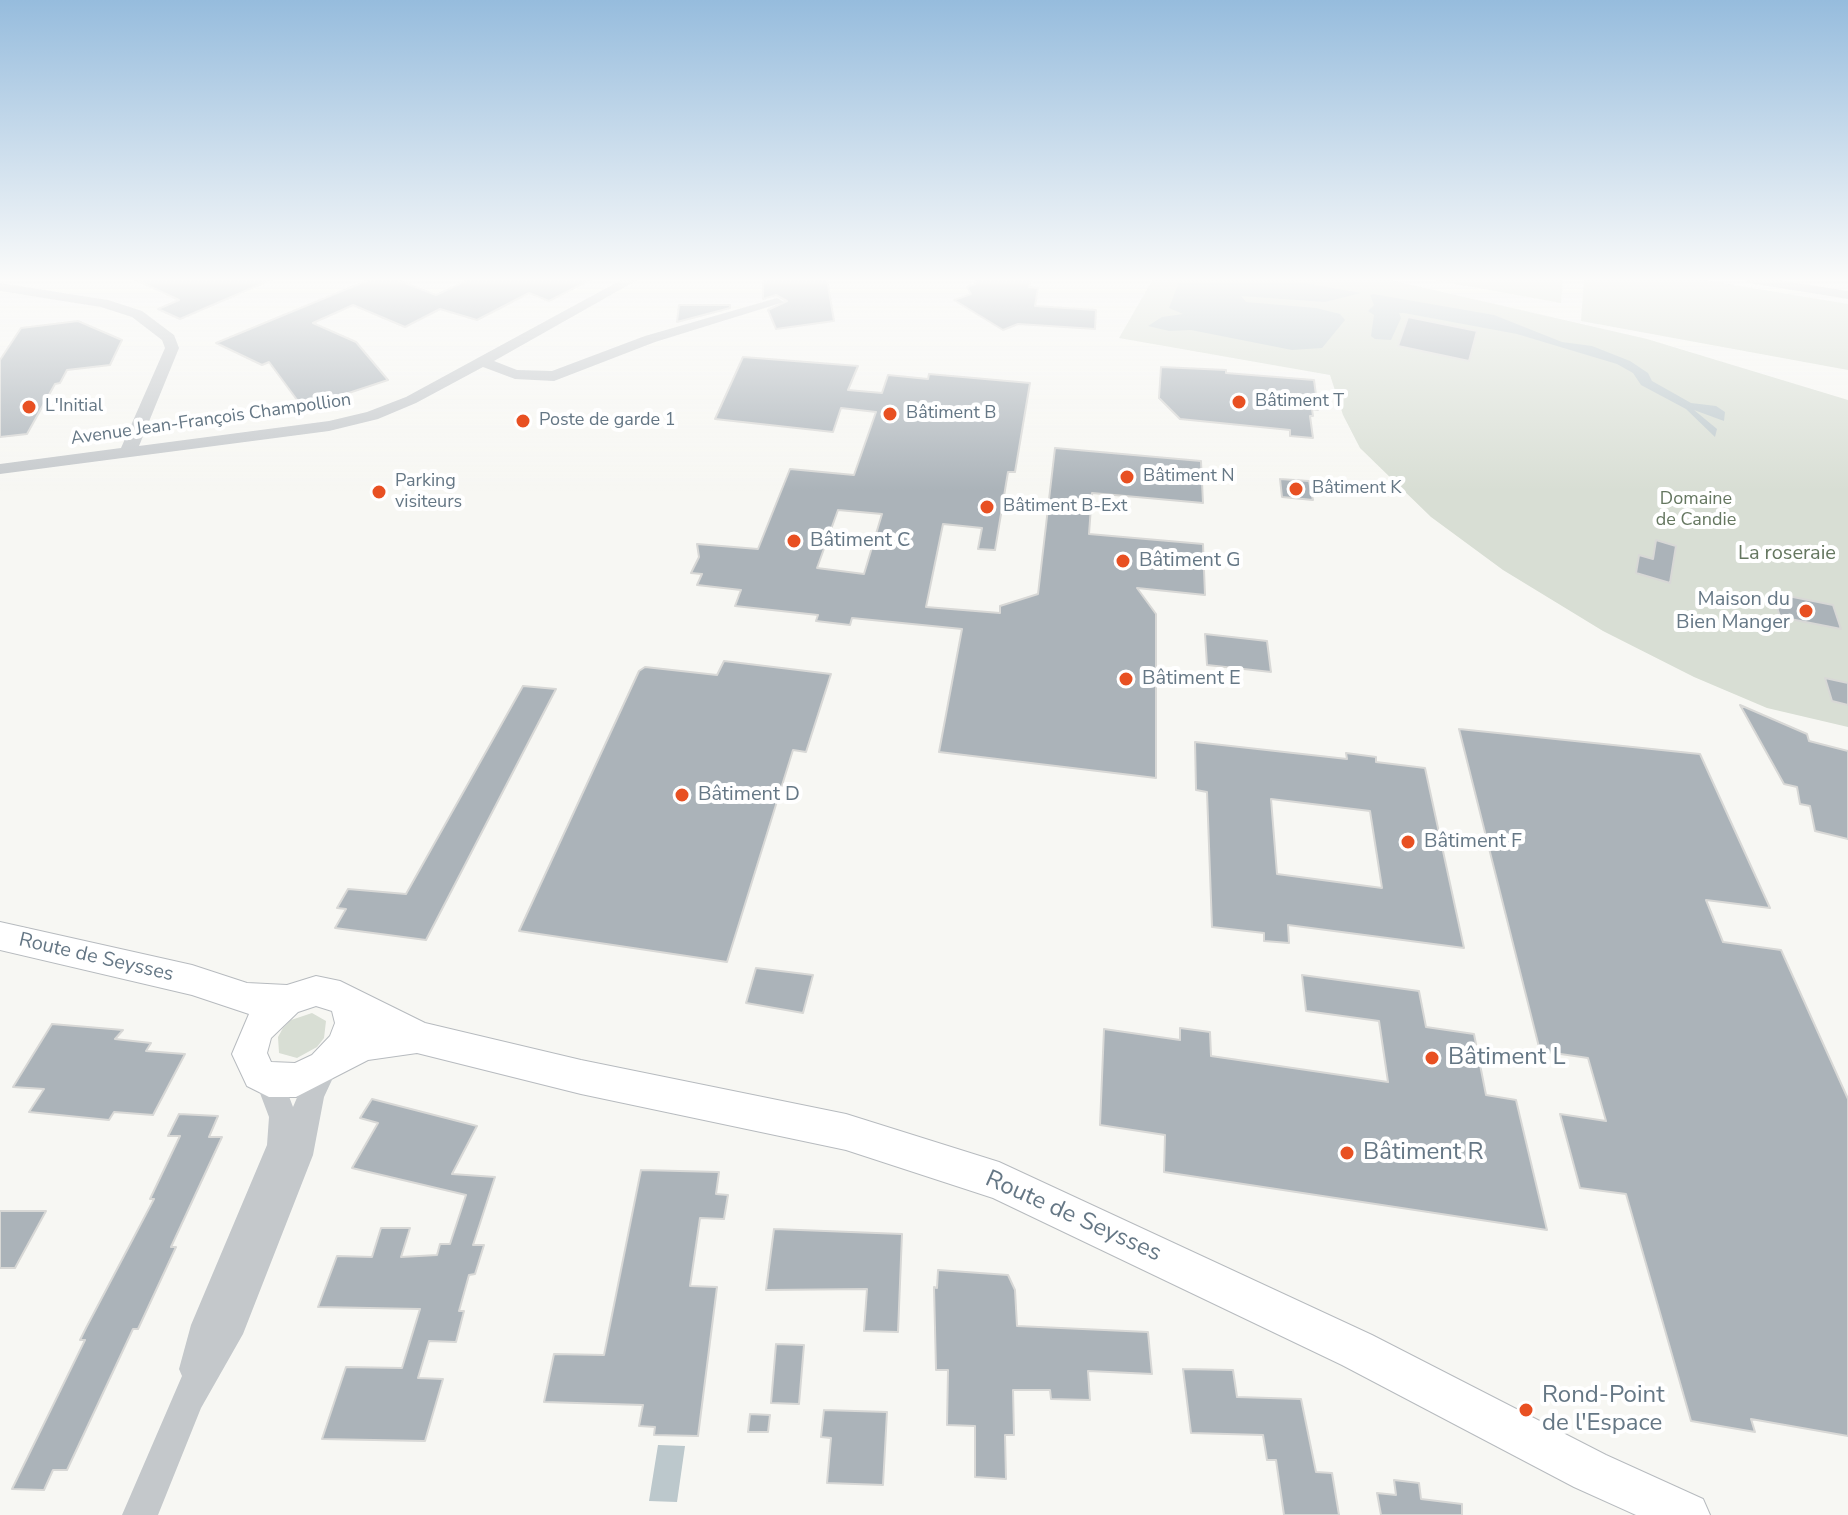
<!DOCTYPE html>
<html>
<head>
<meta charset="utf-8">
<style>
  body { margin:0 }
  canvas { display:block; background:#f7f7f3 }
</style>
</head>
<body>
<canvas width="1848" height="1515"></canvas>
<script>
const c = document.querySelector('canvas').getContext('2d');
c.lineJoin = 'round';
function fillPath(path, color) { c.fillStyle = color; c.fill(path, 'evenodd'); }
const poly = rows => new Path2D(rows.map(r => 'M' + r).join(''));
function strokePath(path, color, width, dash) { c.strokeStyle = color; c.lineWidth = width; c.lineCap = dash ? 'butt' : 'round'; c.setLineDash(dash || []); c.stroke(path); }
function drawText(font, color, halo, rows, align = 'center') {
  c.font = font + ' "Nunito Sans",sans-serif'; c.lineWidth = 8; c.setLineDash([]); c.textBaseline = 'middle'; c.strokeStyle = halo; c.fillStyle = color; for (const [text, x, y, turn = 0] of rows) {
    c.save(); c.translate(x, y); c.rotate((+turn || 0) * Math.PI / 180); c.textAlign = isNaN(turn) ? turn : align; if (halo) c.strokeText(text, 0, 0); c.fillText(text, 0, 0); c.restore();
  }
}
fillPath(poly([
  [1153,279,1386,279,1647,339,1848,400,1848,727,1767,708,1694,677,1603,631,1503,570,1431,517,1360,448,1343,415,1330,375,1119,338],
  [1434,279,1563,279,1561,303,1434,280],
  [1584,279,1698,279,1848,304,1848,370,1581,321],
  [312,1013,326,1021,324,1038,317,1047,297,1058,279,1053,278,1037,283,1028,291,1020]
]), '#d8ded4');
fillPath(poly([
  [1180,279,1202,279,1216,284,1222,279,1281,279,1361,293,1325,302,1241,296,1246,302,1316,308,1340,314,1345,320,1322,348,1292,350,1191,330,1169,331,1148,326,1162,317,1183,314,1169,308],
  [1373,294,1494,315,1562,342,1592,346,1630,361,1648,373,1652,381,1691,403,1716,406,1725,412,1724,421,1694,410,1717,429,1715,437,1686,409,1641,385,1633,373,1617,364,1517,334,1404,313,1399,313,1401,318,1391,340,1375,339,1371,336,1374,315,1368,311,1374,305,1370,295],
  [658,1445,685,1446,677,1502,649,1501]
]), '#bcc8cc');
const building = poly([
  [134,279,273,279,180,319,158,309,179,300,134,279],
  [371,279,395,279,436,295,470,279,592,279,549,301,529,293,477,320,440,309,405,327,353,305,313,323,356,342,388,380,303,408,269,362,262,365,216,343,371,279],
  [763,279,827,279,834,321,776,329,768,310,787,301,776,295,763,299,763,279],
  [976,279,1031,279,1029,287,1038,288,1035,306,1096,310,1095,329,1018,324,1003,330,954,300,971,294,967,287,975,284,976,279],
  [679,305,730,305,730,308,677,322,679,305],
  [1408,317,1477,331,1469,361,1398,346,1408,317],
  [78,321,122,340,110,365,67,370,60,383,55,384,27,434,0,437,0,360,21,328,78,321],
  [743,357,858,366,848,390,882,393,888,375,928,379,929,374,1030,383,1015,472,1008,472,995,550,978,549,982,528,943,524,926,607,1000,613,1000,606,1038,594,1055,448,1201,461,1203,503,1092,493,1089,534,1203,544,1205,595,1137,588,1156,614,1156,778,939,752,962,629,852,618,850,625,816,621,818,615,735,606,741,590,697,585,702,574,691,573,699,557,697,544,758,549,790,469,854,475,876,412,841,408,833,432,715,419,743,357],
  [838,510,882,514,864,574,817,568,838,510],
  [1161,367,1226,370,1226,373,1314,380,1318,410,1312,409,1313,416,1310,416,1313,438,1290,436,1290,430,1180,419,1159,398,1161,367],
  [1280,479,1309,481,1313,500,1282,497,1280,479],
  [1656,540,1676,546,1670,583,1636,573,1639,555,1653,559,1656,540],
  [1773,593,1833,605,1841,629,1780,617,1773,593],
  [1205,634,1267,641,1271,672,1207,665,1205,634],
  [724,661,831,674,806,752,793,750,727,962,519,931,639,671,645,667,717,675,724,661],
  [1825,678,1848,683,1848,705,1832,701,1825,678],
  [523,686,556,689,426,940,335,928,346,909,337,908,348,889,406,894,523,686],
  [1740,705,1807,734,1809,741,1848,751,1848,839,1815,831,1810,806,1800,804,1797,787,1784,784,1740,705],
  [1459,729,1700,754,1770,908,1706,900,1723,942,1781,950,1848,1099,1848,1436,1751,1419,1755,1432,1691,1421,1626,1194,1580,1188,1560,1114,1606,1121,1588,1058,1540,1051,1459,729],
  [1195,742,1347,759,1346,753,1376,757,1376,762,1425,768,1464,948,1288,925,1289,943,1264,941,1264,933,1212,927,1207,792,1196,790,1195,742],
  [1271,799,1370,811,1382,888,1277,874,1271,799],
  [756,968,813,975,803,1013,746,1003,756,968],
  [1302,975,1419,991,1426,1027,1474,1034,1486,1095,1516,1100,1547,1230,1164,1172,1165,1135,1100,1125,1104,1029,1180,1040,1180,1028,1210,1032,1211,1056,1388,1082,1379,1021,1306,1011,1302,975],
  [52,1024,123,1030,115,1039,151,1043,146,1051,185,1054,153,1115,114,1112,109,1120,29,1112,44,1089,13,1087,52,1024],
  [372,1099,477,1126,452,1174,495,1177,473,1245,484,1245,475,1274,469,1275,459,1311,464,1311,456,1342,429,1341,418,1378,443,1379,425,1441,322,1439,346,1367,402,1368,420,1309,318,1307,337,1256,372,1257,381,1228,410,1228,401,1257,437,1255,440,1244,450,1244,466,1195,352,1168,378,1123,360,1118,372,1099],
  [179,1114,218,1116,209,1137,222,1137,171,1247,176,1247,138,1329,133,1329,67,1470,53,1470,44,1490,12,1489,85,1340,80,1340,86,1328,154,1199,150,1199,180,1136,168,1136,179,1114],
  [641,1170,719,1172,716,1194,728,1195,724,1219,700,1218,690,1286,717,1287,698,1436,654,1435,655,1427,639,1426,643,1405,544,1402,554,1354,604,1355,641,1170],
  [0,1211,46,1211,15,1268,0,1268,0,1211],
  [774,1229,902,1234,898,1332,864,1331,867,1289,766,1290,774,1229],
  [938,1270,1008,1275,1015,1290,1017,1326,1148,1332,1152,1374,1088,1371,1090,1400,1051,1399,1050,1390,1013,1390,1014,1435,1005,1435,1006,1479,975,1477,975,1426,947,1425,948,1370,936,1370,934,1287,937,1288,938,1270],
  [776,1344,804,1345,799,1404,771,1403,776,1344],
  [1183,1369,1233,1370,1237,1397,1301,1399,1316,1472,1332,1473,1339,1515,1284,1515,1276,1460,1267,1460,1263,1435,1191,1433,1183,1369],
  [824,1410,887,1412,883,1485,827,1483,831,1438,821,1437,824,1410],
  [750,1414,770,1415,768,1432,748,1432,750,1414],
  [1394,1480,1419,1483,1421,1499,1462,1504,1462,1515,1381,1515,1377,1493,1396,1495,1394,1480]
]);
fillPath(building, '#abb3b9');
strokePath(building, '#d8d8d6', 2);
const major = poly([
  [0,922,192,965,247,983,287,985,316,976,340,981,425,1023,581,1060,846,1114,999,1162,1372,1335,1606,1455,1703,1499,1710,1515,1636,1515,1574,1487,1342,1365,993,1198,846,1150,581,1094,417,1053,368,1060,296,1097,269,1097,247,1086,232,1054,249,1014,192,995,0,950,0,922],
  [316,1006,332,1011,335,1023,330,1036,312,1055,295,1063,271,1062,267,1053,271,1038,298,1012,316,1006]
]);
strokePath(major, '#b7bbbf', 2);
fillPath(poly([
  [623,279,639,279,494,361,517,370,552,371,645,336,777,298,784,302,655,342,554,381,515,379,483,367,416,403,378,419,329,431,0,474,0,464,121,448,165,348,162,340,132,317,101,307,0,291,0,283,108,300,142,311,174,335,179,348,139,446,329,421,367,412,406,397,623,279],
  [1743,279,1772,279,1848,291,1848,299,1749,283,1743,279],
  [324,1054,334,1058,338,1067,324,1097,313,1155,243,1334,201,1408,158,1515,122,1515,182,1376,179,1369,191,1325,267,1145,269,1117,255,1080,259,1070,269,1066,279,1070,293,1107,314,1058,324,1054]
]), '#c4c8cb');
fillPath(major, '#fff');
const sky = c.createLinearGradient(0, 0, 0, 491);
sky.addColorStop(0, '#96bcdd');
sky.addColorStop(0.57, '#fbfbfa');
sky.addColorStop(1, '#fbfbfa00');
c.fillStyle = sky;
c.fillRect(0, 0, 1848, 491);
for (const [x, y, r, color] of [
  [1239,402,8,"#e85022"],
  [29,407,8,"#e85022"],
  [890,414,8,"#e85022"],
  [523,421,8,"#e85022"],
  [1127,477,8,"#e85022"],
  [1296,489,8,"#e85022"],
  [379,492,8,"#e85022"],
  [987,507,8,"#e85022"],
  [794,541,8,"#e85022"],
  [1123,561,8,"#e85022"],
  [1806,611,8,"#e85022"],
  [1126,679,8,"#e85022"],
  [682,795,8,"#e85022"],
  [1408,842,8,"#e85022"],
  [1432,1058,8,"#e85022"],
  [1347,1153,8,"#e85022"],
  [1526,1410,8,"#e85022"]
]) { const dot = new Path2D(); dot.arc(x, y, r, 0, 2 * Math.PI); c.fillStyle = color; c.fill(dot); strokePath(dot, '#fff', 3); }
drawText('18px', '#657785', '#fff', [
  ["Bâtiment T",1255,402],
  ["L'Initial",45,407],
  ["Bâtiment B",906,414],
  ["Poste de garde 1",539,421],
  ["Bâtiment N",1143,477],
  ["Parking",395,482],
  ["visiteurs",395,503],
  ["Bâtiment K",1312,489],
  ["Bâtiment B-Ext",1003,507]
], 'left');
drawText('18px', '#657785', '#fff', [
  ["Avenue Jean-François Champollion",211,420,-8]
]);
drawText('18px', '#657760', '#fff', [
  ["Domaine",1696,500],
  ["de Candie",1696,521]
]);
drawText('20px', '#657785', '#fff', [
  ["Bâtiment C",810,541],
  ["Bâtiment G",1139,561],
  ["Maison du",1790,600,"right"],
  ["Bien Manger",1790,623,"right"],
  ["Bâtiment E",1142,679],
  ["Bâtiment D",698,795],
  ["Bâtiment F",1424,842]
], 'left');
drawText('20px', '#657760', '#fff', [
  ["La roseraie",1787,554]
]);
drawText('20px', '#657785', '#fff', [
  ["Route de Seysses",96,958,13]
]);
drawText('24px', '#657785', '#fff', [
  ["Bâtiment L",1448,1058],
  ["Bâtiment R",1363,1153],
  ["Rond-Point",1542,1396],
  ["de l'Espace",1542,1424]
], 'left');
drawText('24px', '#657785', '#fff', [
  ["Route de Seysses",1073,1217,24]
]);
</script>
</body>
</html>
